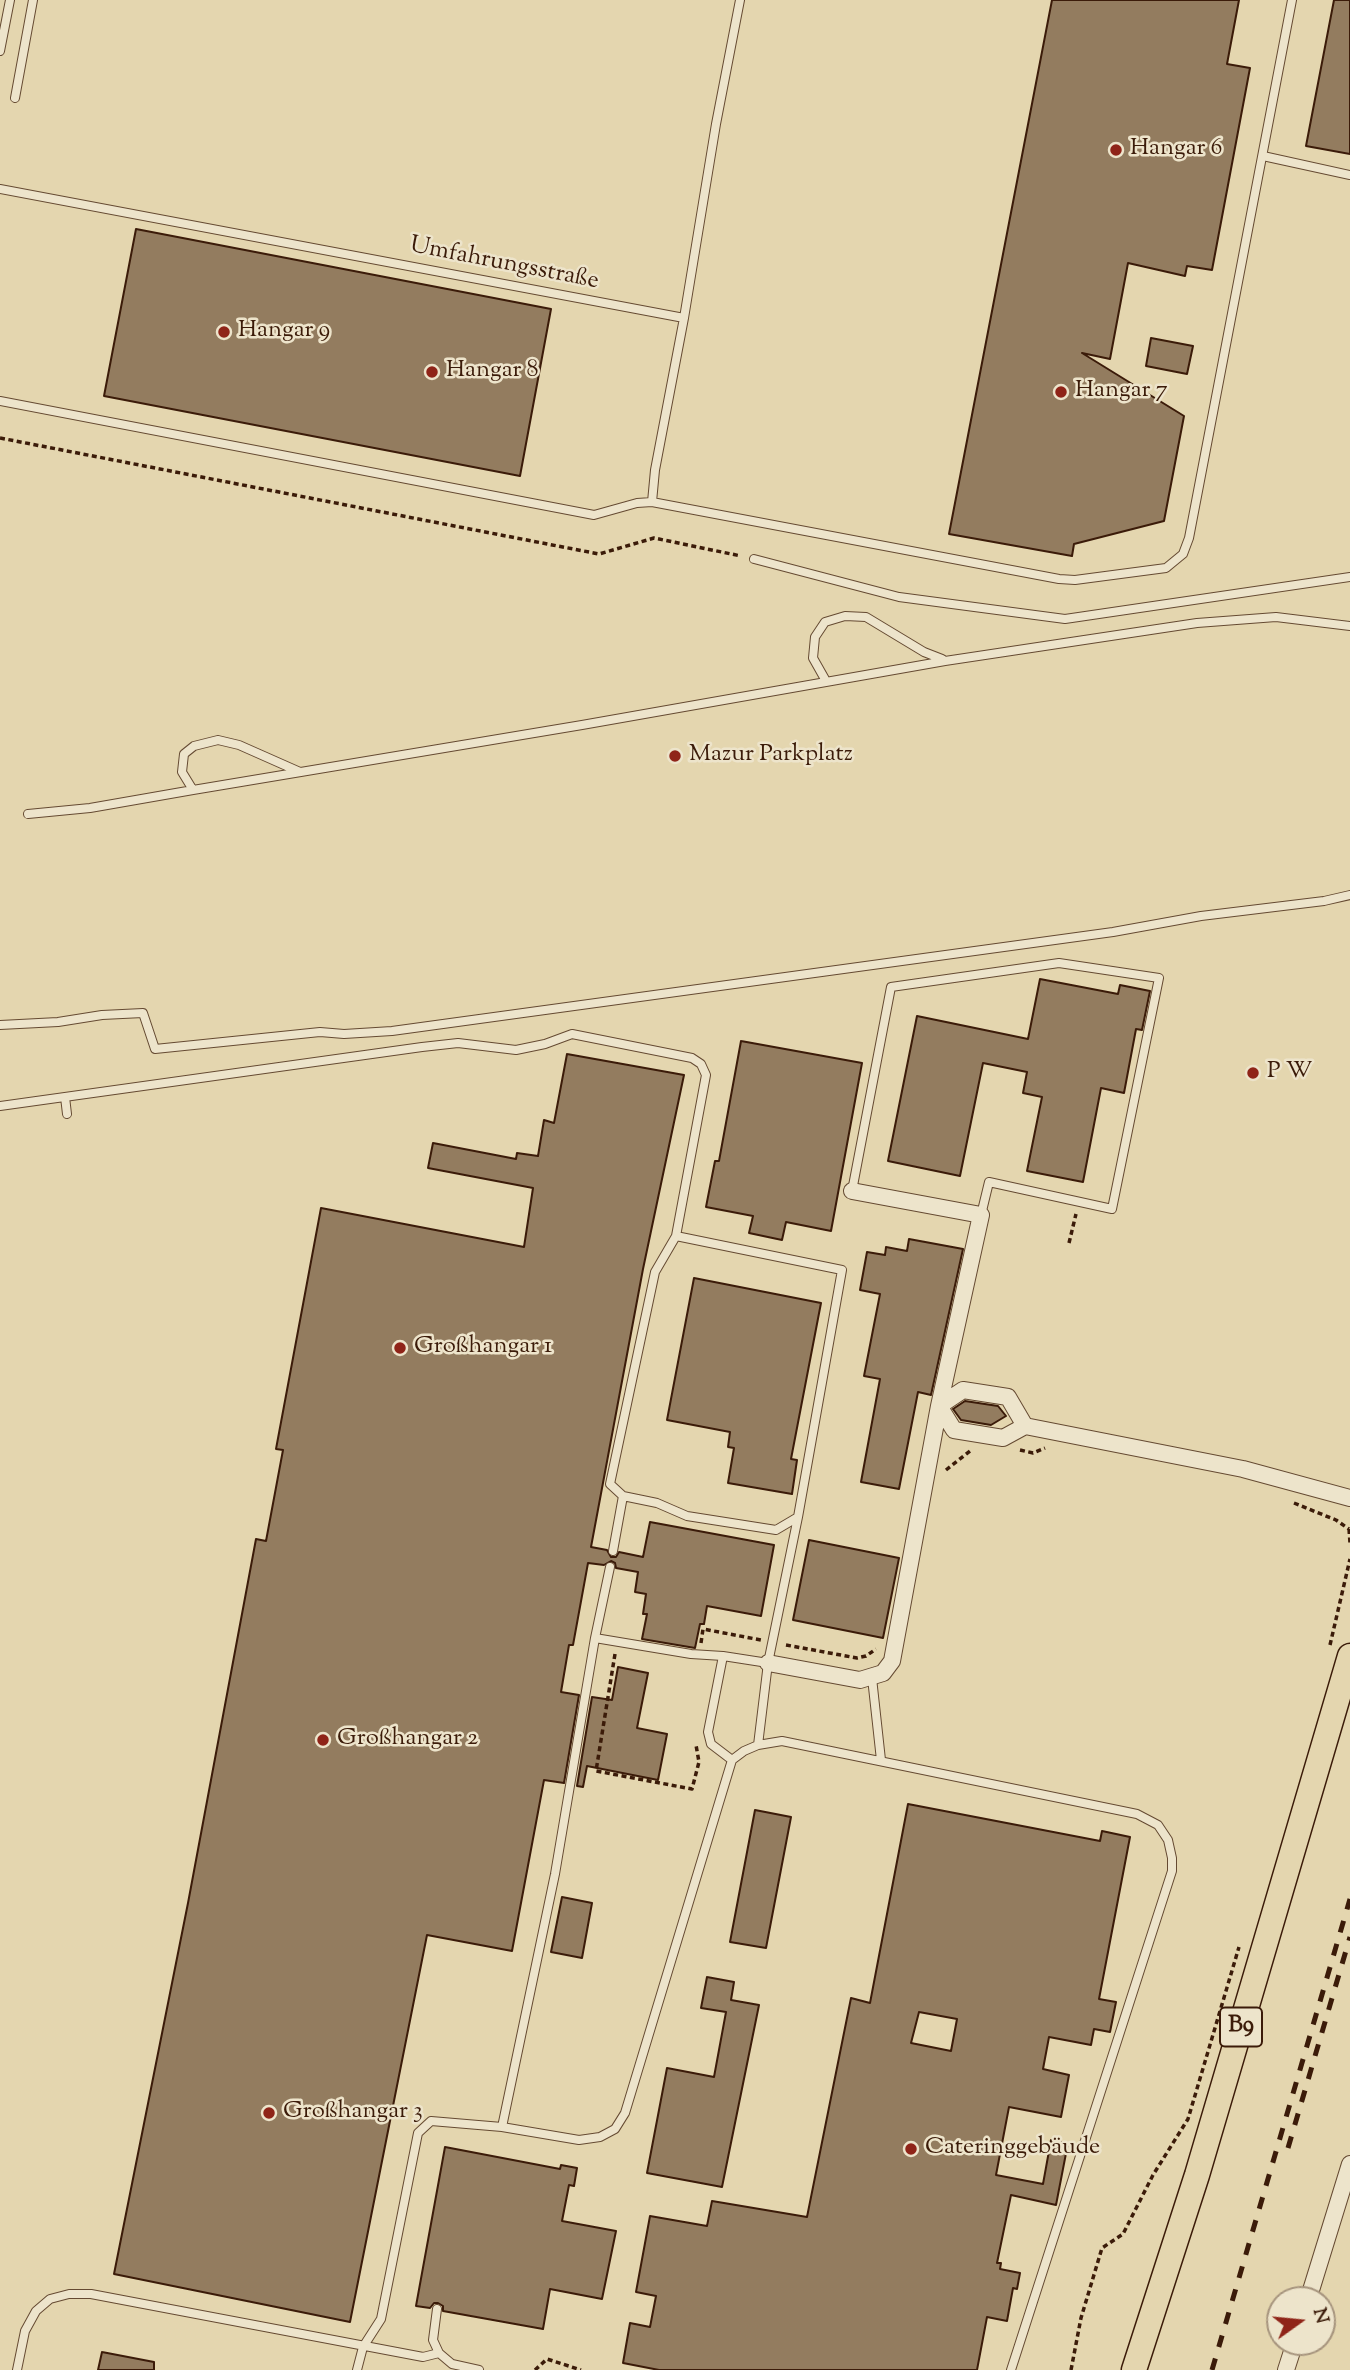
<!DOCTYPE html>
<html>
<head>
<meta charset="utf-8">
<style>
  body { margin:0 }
  #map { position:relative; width:1350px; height:2370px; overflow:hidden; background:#e4d6af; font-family:"Sorts Mill Goudy",serif }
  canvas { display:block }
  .north { position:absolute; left:1266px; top:2286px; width:70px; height:70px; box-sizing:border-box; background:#ede4cb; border:2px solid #a6947d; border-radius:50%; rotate:75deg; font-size:19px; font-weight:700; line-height:28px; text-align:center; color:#3b1b09 }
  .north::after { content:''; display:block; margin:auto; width:24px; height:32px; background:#8f2418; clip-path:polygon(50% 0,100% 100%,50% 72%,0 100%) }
</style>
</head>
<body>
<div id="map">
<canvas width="1350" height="2370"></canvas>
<div class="north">N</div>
</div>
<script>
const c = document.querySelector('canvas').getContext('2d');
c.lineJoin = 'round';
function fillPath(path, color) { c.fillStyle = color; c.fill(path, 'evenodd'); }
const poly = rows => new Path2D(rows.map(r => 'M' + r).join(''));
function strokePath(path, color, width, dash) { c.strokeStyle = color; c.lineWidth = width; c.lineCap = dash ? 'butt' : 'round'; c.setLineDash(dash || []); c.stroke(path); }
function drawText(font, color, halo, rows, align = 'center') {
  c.font = font + ' "Sorts Mill Goudy",serif'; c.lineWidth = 5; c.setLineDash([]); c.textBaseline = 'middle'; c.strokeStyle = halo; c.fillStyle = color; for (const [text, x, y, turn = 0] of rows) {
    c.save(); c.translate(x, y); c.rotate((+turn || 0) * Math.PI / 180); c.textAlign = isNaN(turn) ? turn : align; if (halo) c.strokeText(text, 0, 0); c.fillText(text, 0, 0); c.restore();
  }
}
const building = poly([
  [1052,0,1239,0,1227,64,1250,68,1212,270,1187,266,1185,276,1128,263,1110,359,1082,353,1184,416,1164,521,1074,544,1072,556,949,534,1052,0],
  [1334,0,1350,0,1350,154,1306,146,1334,0],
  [136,229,551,309,520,476,104,396,136,229],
  [1151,338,1193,346,1187,374,1146,366,1151,338],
  [1040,979,1118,994,1120,985,1150,991,1142,1030,1136,1029,1124,1093,1101,1088,1083,1182,1027,1171,1042,1097,1023,1093,1027,1072,983,1063,960,1176,888,1161,917,1016,1028,1039,1040,979],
  [741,1041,862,1063,831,1231,786,1222,782,1240,749,1233,753,1216,706,1207,715,1161,719,1161,741,1041],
  [567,1054,684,1075,643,1269,591,1547,607,1550,611,1557,616,1557,619,1552,643,1557,650,1522,774,1545,761,1616,707,1606,704,1624,700,1624,695,1648,642,1639,647,1614,643,1614,646,1594,635,1592,638,1572,616,1568,615,1563,611,1561,604,1565,588,1563,573,1645,569,1645,561,1692,579,1695,564,1783,544,1780,512,1951,427,1935,350,2322,114,2274,188,1903,256,1539,266,1541,283,1450,276,1449,321,1208,524,1247,533,1188,428,1168,433,1143,516,1159,517,1153,538,1156,544,1120,554,1123,567,1054],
  [909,1239,963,1249,931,1395,918,1392,899,1489,861,1482,880,1379,864,1376,880,1294,860,1290,867,1252,885,1255,886,1247,907,1251,909,1239],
  [694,1278,821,1303,791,1459,797,1460,792,1494,728,1483,734,1448,728,1447,730,1432,667,1420,694,1278],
  [965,1401,998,1406,1006,1416,991,1425,961,1420,953,1409,965,1401],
  [809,1540,899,1558,883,1638,793,1620,809,1540],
  [618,1667,648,1673,637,1728,667,1734,658,1780,587,1766,583,1787,577,1786,592,1697,612,1700,618,1667],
  [908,1804,1100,1841,1102,1831,1130,1837,1099,1999,1116,2002,1110,2032,1094,2029,1091,2045,1049,2037,1043,2069,1069,2075,1061,2117,1009,2107,996,2175,1043,2184,1051,2140,1068,2143,1056,2205,1011,2195,997,2263,1001,2263,1000,2269,1020,2273,1017,2289,1013,2288,1007,2321,987,2317,977,2370,659,2370,623,2363,630,2323,650,2327,656,2296,636,2292,650,2216,707,2226,712,2201,807,2217,851,1998,870,2003,908,1804],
  [919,2012,957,2019,951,2051,911,2043,919,2012],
  [755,1810,791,1817,766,1948,730,1942,755,1810],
  [562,1897,592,1903,582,1958,551,1952,562,1897],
  [707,1977,734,1982,731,2000,759,2005,722,2187,647,2173,667,2068,714,2077,726,2012,701,2008,707,1977],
  [445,2147,560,2169,561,2165,577,2168,574,2186,569,2185,562,2221,616,2231,602,2299,550,2289,543,2329,443,2311,443,2306,438,2303,434,2303,430,2308,416,2306,445,2147],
  [102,2352,154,2362,154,2370,98,2370,102,2352]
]);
fillPath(building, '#937c5f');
strokePath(building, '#3b1b09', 2);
const service = poly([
  [0,51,10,0],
  [15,98,33,0],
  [1263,156,1350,175],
  [0,189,684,318,716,124,740,0],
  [684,318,655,470,652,502,1059,579,1075,580,1166,568,1183,554,1189,538,1292,0],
  [0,401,594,515,637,503,652,502],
  [754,559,899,597,1065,619,1350,577],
  [826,681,813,658,815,637,825,622,845,616,866,617,924,652,942,659],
  [300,772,239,745,218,740,194,746,184,754,182,772,193,790,582,725,945,661,1197,623,1276,617,1350,626],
  [28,814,90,808,193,790],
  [0,1025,58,1022,102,1015,143,1013,155,1049,320,1032,344,1034,392,1031,1113,932,1201,916,1324,901,1350,895],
  [65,1097,67,1114],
  [0,1106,422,1047,458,1043,516,1050,545,1044,572,1034,692,1058,701,1064,706,1075,676,1236,655,1272,610,1484,623,1496],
  [852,1191,891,987,1059,963,1159,978,1112,1209,989,1182,981,1215],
  [613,1551,623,1496,657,1503,687,1516,776,1530,798,1517,842,1270,676,1236],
  [595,1638,610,1567],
  [768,1663,798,1517],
  [872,1678,881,1760],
  [732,1760,711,1744,708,1732,723,1656,768,1663,758,1745],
  [502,2127,555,1874,595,1638,691,1654,723,1656],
  [437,2309,433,2340,439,2353,452,2364,479,2370],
  [17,2370,25,2331,36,2311,50,2299,69,2294,91,2294,423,2357,439,2353],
  [357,2370,363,2347,381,2319,418,2133,431,2121,502,2127,579,2140,600,2137,615,2129,625,2113,732,1760,744,1751,758,1745,782,1741,1137,1814,1158,1825,1168,1840,1172,1858,1172,1871,1011,2370]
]);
const minor = poly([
  [1025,1426,1008,1397,963,1390,939,1406,954,1430,1003,1438,1025,1426,1243,1469,1350,1498],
  [768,1663,860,1680,883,1673,892,1661,939,1406,981,1215,852,1191],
  [1308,2300,1350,2164],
  [1286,2370,1295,2342]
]);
const primary = poly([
  [1134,2370,1197,2175,1350,1656]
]);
strokePath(service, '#654a32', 10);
strokePath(minor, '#654a32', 18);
strokePath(primary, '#3b1b09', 27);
strokePath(poly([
  [0,438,599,554,654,538,741,556],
  [1069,1243,1076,1214],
  [1020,1450,1033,1453,1045,1448],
  [946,1470,970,1451],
  [1294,1503,1336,1520,1349,1529],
  [1349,1529,1350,1543],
  [701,1643,703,1629,761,1640],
  [786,1645,857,1658,866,1656,876,1649],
  [1330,1645,1350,1559],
  [615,1654,596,1771,692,1789,699,1762,696,1745],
  [535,2370,547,2359,581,2370],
  [1071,2370,1081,2318,1102,2248,1123,2234,1153,2175,1188,2119,1239,1947]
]), '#3b1b09', 3.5, [5, 3.5]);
strokePath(service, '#ede4cb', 8);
strokePath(minor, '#ede4cb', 16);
strokePath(primary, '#e4d6af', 24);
strokePath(poly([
  [1288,2148,1350,1937],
  [1212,2370,1350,1899]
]), '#3b1b09', 5, [12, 12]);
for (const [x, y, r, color] of [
  [1116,150,7,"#8f2418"],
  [224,332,7,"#8f2418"],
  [432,372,7,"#8f2418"],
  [1061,392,7,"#8f2418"],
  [675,756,7,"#8f2418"],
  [1253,1073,7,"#8f2418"],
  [400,1348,7,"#8f2418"],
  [323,1740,7,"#8f2418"],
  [269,2113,7,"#8f2418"],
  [911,2149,7,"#8f2418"]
]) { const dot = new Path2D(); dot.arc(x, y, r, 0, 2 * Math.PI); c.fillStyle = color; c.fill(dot); strokePath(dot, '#ede4cb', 2.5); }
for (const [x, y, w] of [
  [1241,2027,42]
]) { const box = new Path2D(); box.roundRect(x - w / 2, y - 19.5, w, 39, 5); c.fillStyle = '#ede4cb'; c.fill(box); strokePath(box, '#3b1b09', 2); }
drawText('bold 23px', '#3b1b09', null, [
  ["B9",1241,2027]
]);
drawText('24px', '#3b1b09', '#ede4cb', [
  ["Hangar 6",1130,150],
  ["Hangar 9",238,332],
  ["Hangar 8",446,372],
  ["Hangar 7",1075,392],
  ["Mazur Parkplatz",689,756],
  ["P W",1267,1073],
  ["Großhangar 1",414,1348],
  ["Großhangar 2",337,1740],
  ["Großhangar 3",283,2113],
  ["Cateringgebäude",925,2149]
], 'left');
drawText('24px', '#3b1b09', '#ede4cb', [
  ["Umfahrungsstraße",504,265,11]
]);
</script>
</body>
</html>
